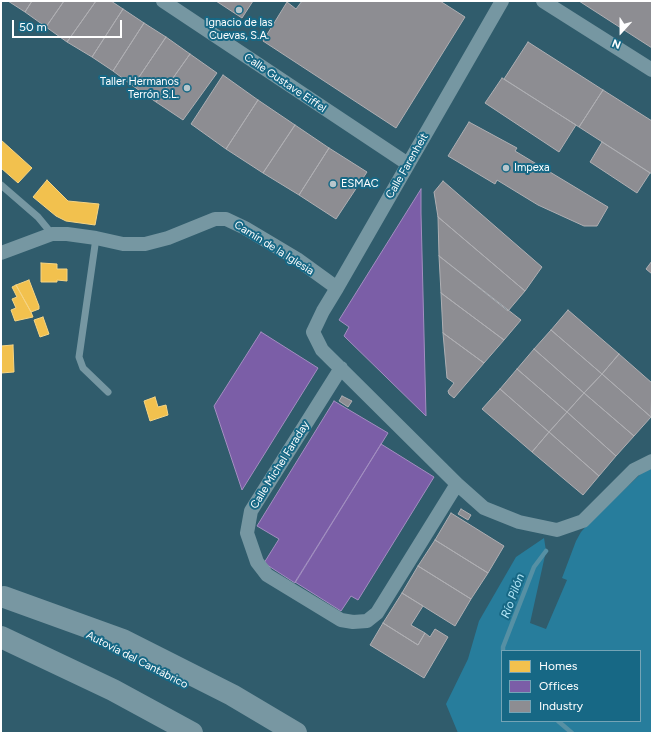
<!DOCTYPE html>
<html>
<head>
<meta charset="utf-8">
<style>
  body { margin:0 }
  #map { position:relative; width:653px; height:734px; overflow:hidden; background:#305c6c; font-family:Figtree,sans-serif }
  canvas { display:block }
  .frame { position:absolute; inset:0; border:2px solid #fff; pointer-events:none }
  .legend { position:absolute; left:501px; top:650px; width:140px; height:72px; box-sizing:border-box; background:#176885; border:1px solid #74a4b6; margin:0; padding:5px 7px; list-style:none; font-size:12px; color:#fff }
  .legend li { display:flex; align-items:center; gap:8px; height:20px }
  .legend b { width:20px; border:1px solid #74a4b6 }
  .north { position:absolute; left:601px; top:12px; width:40px; height:40px; -webkit-text-stroke:3px #176885; paint-order:stroke; rotate:201deg; font-size:11px; font-weight:700; line-height:16px; text-align:center; color:#fff }
  .north::after { content:''; display:block; margin:auto; width:14px; height:18px; background:#fff; clip-path:polygon(50% 0,100% 100%,50% 72%,0 100%) }
  .scale { position:absolute; left:12px; top:20px; width:110px; height:18px; box-sizing:border-box; border:2px solid #fff; border-top:0; padding-left:5px; font-size:12px; line-height:14px; white-space:nowrap; color:#fff; -webkit-text-stroke:3px #176885; paint-order:stroke }
</style>
</head>
<body>
<div id="map">
<canvas width="653" height="734"></canvas>
<div class="frame"></div>
<ul class="legend">
<li><b style="height:11px;background:#f2c14e"></b>Homes</li>
<li><b style="height:11px;background:#7b5ea7"></b>Offices</li>
<li><b style="height:11px;background:#8d8d92"></b>Industry</li>
</ul>
<div class="north">N</div>
<div class="scale">50 m</div>
</div>
<script>
const c = document.querySelector('canvas').getContext('2d');
c.lineJoin = 'round';
function fillPath(path, color) { c.fillStyle = color; c.fill(path, 'evenodd'); }
const poly = rows => new Path2D(rows.map(r => 'M' + r).join(''));
function strokePath(path, color, width, dash) { c.strokeStyle = color; c.lineWidth = width; c.lineCap = dash ? 'butt' : 'round'; c.setLineDash(dash || []); c.stroke(path); }
function drawText(font, color, halo, rows, align = 'center') {
  c.font = font + ' Figtree,sans-serif'; c.lineWidth = 4; c.setLineDash([]); c.textBaseline = 'middle'; c.strokeStyle = halo; c.fillStyle = color; for (const [text, x, y, turn = 0] of rows) {
    c.save(); c.translate(x, y); c.rotate((+turn || 0) * Math.PI / 180); c.textAlign = isNaN(turn) ? turn : align; if (halo) c.strokeText(text, 0, 0); c.fillText(text, 0, 0); c.restore();
  }
}
fillPath(poly([
  [650,465,652,468,652,733,458,733,446,704,468,659,479,621,516,557,544,538,546,551,530,623,546,629,567,580,562,578,576,541,581,532,589,523],
  [502,651,640,651,640,721,502,721]
]), '#277d9c');
const homes = poly([
  [1,140,32,168,18,183,1,168,1,140],
  [47,180,68,201,99,204,95,225,66,221,56,216,33,197,47,180],
  [41,263,57,264,57,269,67,269,67,281,57,280,57,282,41,282,41,263],
  [29,280,39,306,39,309,31,312,16,285,29,280],
  [16,285,31,312,33,317,15,321,11,310,16,308,12,299,17,297,12,287,16,285],
  [43,317,49,334,40,337,34,320,43,317],
  [13,345,14,372,1,373,1,346,13,345],
  [155,397,158,407,166,405,168,415,150,421,144,401,155,397]
]);
fillPath(homes, '#f2c14e');
strokePath(homes, '#f6d483', 1);
const offices = poly([
  [421,189,421,213,426,416,344,336,349,327,339,320,421,189],
  [261,332,318,368,242,490,214,406,261,332],
  [334,401,388,433,295,583,264,563,279,539,257,526,334,401],
  [381,444,434,477,358,600,351,596,341,611,295,582,381,444]
]);
fillPath(offices, '#7b5ea7');
strokePath(offices, '#a38ec1', 1);
const industry = poly([
  [8,1,32,1,25,12,8,1],
  [32,1,64,1,46,27,25,12,32,1],
  [64,1,96,1,67,42,46,27,64,1],
  [96,1,111,1,123,9,92,57,67,42,96,1],
  [216,1,253,1,242,18,216,1],
  [302,1,440,1,465,17,396,128,263,41,287,2,296,9,302,1],
  [579,1,652,1,652,48,579,1],
  [123,9,144,23,113,71,92,57,123,9],
  [144,23,166,37,133,86,113,71,144,23],
  [166,37,190,54,156,102,133,86,166,37],
  [528,42,603,90,579,127,504,79,528,42],
  [190,54,217,73,183,120,156,102,190,54],
  [223,75,258,100,226,149,191,124,223,75],
  [502,78,576,125,559,152,485,103,502,78],
  [603,90,652,121,652,174,579,127,603,90],
  [258,100,295,125,263,173,226,149,258,100],
  [469,122,517,148,515,151,608,207,597,226,584,226,538,205,497,180,495,184,448,156,469,122],
  [295,125,329,148,299,195,263,173,295,125],
  [602,142,650,173,637,193,590,162,602,142],
  [329,148,367,172,336,219,299,195,329,148],
  [443,181,542,267,525,291,438,217,434,192,443,181],
  [438,217,525,291,508,311,439,256,438,217],
  [439,256,521,320,504,340,441,293,439,256],
  [652,261,652,274,646,269,652,261],
  [441,293,504,340,484,363,443,333,441,293],
  [568,310,619,354,602,374,551,330,568,310],
  [551,330,602,374,584,393,534,349,551,330],
  [443,333,484,363,454,398,449,394,448,391,454,383,447,378,443,333],
  [534,349,584,393,567,412,517,369,534,349],
  [619,354,652,383,651,417,602,374,619,354],
  [517,369,567,412,549,432,500,389,517,369],
  [602,374,651,417,634,436,584,393,602,374],
  [500,389,549,432,532,452,482,409,500,389],
  [584,393,634,436,616,456,567,412,584,393],
  [342,396,352,401,348,407,339,401,342,396],
  [567,412,616,456,599,476,549,432,567,412],
  [549,432,599,476,583,495,532,452,549,432],
  [461,509,471,515,468,520,458,514,461,509],
  [451,513,504,546,488,573,435,540,451,513],
  [435,540,488,573,471,599,418,566,435,540],
  [418,566,471,599,455,626,402,593,418,566],
  [402,593,423,606,411,625,425,633,418,645,383,623,402,593],
  [383,623,418,645,425,633,430,637,435,629,448,637,424,678,370,645,383,623]
]);
fillPath(industry, '#8d8d92');
strokePath(industry, '#afafb3', 1);
strokePath(poly([
  [503,651,503,647,534,567,546,551],
  [558,721,572,733]
]), '#5690a4', 4.5);
strokePath(poly([
  [1,185,38,217,52,234],
  [96,238,79,357,83,368,108,392]
]), '#7697a2', 7);
strokePath(poly([
  [163,1,408,164],
  [502,1,337,288,323,311,313,332,322,350,457,484,484,508,519,522,557,530,583,521,634,470,652,461],
  [543,1,652,70],
  [1,253,52,234,67,234,96,238,123,244,145,244,168,238,215,219,226,219,245,228,297,259,337,288],
  [341,368,251,511,247,533,257,562,267,575,341,620,353,622,367,621,377,613,457,484]
]), '#7697a2', 14);
strokePath(poly([
  [4,597,123,640,232,695,296,733],
  [1,637,113,690,192,733]
]), '#7897a2', 22);
for (const [x, y, r, color] of [
  [239,10,4,"#b7c6cc"],
  [187,88,4,"#b7c6cc"],
  [506,168,4,"#b7c6cc"],
  [333,184,4,"#b7c6cc"]
]) { const dot = new Path2D(); dot.arc(x, y, r, 0, 2 * Math.PI); c.fillStyle = color; c.fill(dot); strokePath(dot, '#176885', 1.5); }
drawText('11px', '#fff', '#176885', [
  ["Ignacio de las",239,23,"center"],
  ["Cuevas, S.A.",239,36,"center"],
  ["Taller Hermanos",179,82,"right"],
  ["Terrón S.L.",179,95,"right"],
  ["Impexa",514,168],
  ["ESMAC",341,184]
], 'left');
drawText('11px', '#fff', '#176885', [
  ["Calle Gustave Eiffel",285,83,34],
  ["Calle Farenheit",407,166,-60],
  ["Camín de la Iglesia",274,248,32],
  ["Calle Michel Faraday",280,465,-58],
  ["Autovía del Cantábrico",137,660,27]
]);
drawText('italic 12px', '#b1e5f6', '#176885', [
  ["Río Pilón",513,596,-70]
]);
</script>
</body>
</html>
